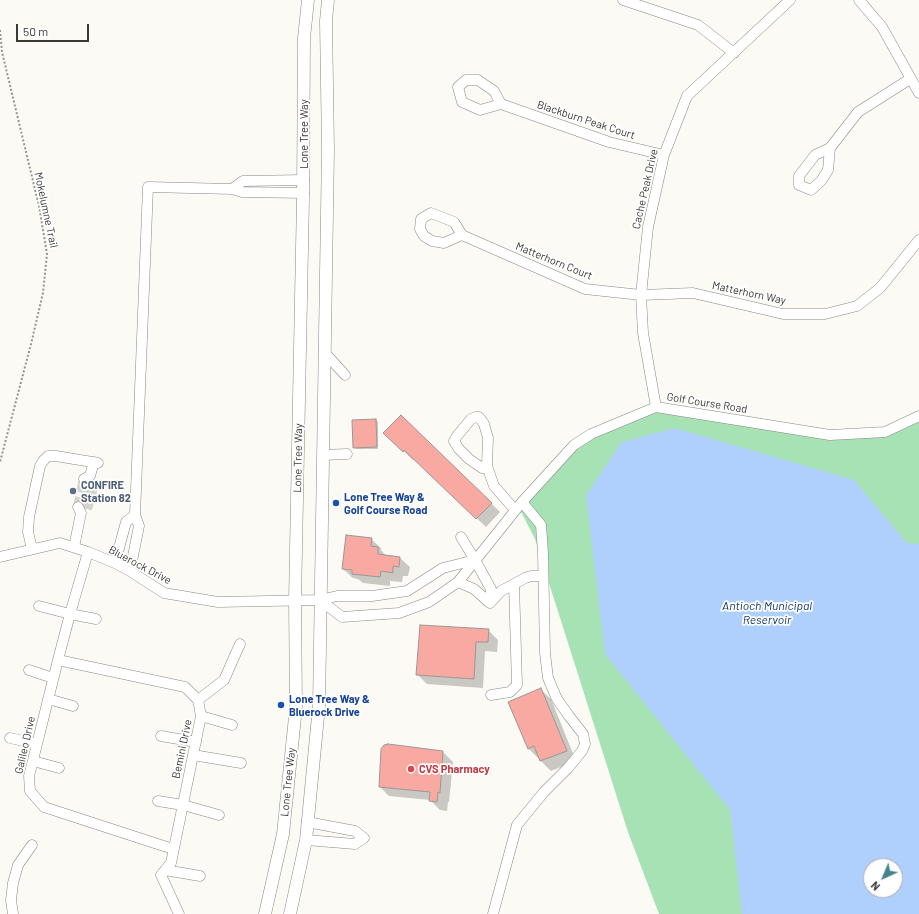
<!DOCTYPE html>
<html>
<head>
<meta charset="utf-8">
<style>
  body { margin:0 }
  #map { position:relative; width:919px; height:914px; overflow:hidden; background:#fcfaf4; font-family:Barlow,sans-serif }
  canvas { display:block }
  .north { position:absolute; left:863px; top:858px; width:40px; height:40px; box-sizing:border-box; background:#fff; border:1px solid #afafae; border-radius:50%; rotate:224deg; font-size:11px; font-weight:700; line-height:16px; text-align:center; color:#383835 }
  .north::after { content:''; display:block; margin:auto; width:14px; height:18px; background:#3e868a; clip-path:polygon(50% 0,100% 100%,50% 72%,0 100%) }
  .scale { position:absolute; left:16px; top:24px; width:73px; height:18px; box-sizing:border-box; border:2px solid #383835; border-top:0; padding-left:5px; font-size:12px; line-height:14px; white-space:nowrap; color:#383835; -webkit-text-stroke:3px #fff; paint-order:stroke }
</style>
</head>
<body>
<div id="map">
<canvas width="919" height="914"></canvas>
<div class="north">N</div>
<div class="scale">50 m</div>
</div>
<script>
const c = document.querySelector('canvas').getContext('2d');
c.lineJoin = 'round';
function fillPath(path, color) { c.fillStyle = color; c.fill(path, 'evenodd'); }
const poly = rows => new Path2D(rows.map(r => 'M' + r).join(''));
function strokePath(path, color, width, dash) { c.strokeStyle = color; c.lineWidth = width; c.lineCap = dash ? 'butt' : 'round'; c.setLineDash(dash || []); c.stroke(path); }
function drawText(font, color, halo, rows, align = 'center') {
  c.font = font + ' Barlow,sans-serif'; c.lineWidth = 3.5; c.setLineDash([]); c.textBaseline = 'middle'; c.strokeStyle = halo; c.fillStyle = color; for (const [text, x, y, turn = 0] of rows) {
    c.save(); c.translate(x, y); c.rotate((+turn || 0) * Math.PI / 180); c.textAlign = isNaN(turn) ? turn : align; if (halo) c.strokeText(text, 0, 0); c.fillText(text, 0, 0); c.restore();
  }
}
fillPath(poly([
  [656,407,830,435,885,432,919,416,919,914,659,914,628,832,535,539,518,506,574,445],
  [871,866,895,866,895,890,871,890]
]), '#a7e2b5');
fillPath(poly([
  [675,428,854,480,907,543,919,544,919,914,742,914,730,810,605,654,586,495,622,442],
  [871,866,895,866,895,890,871,890]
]), '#afd0fc');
fillPath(poly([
  [376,420,378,422,378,449,356,449,354,447],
  [394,442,491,503,500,512,486,527,414,459,413,460],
  [371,539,381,548,381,550,386,556,400,558,410,567,408,576,403,576,402,582,390,581,390,586,363,583,358,579,353,578,343,569],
  [488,630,498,640,497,652,485,651,483,688,427,684,417,674],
  [541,690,551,699,576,761,551,771,541,761,540,757,538,758,528,748],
  [388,745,443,752,453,762,449,802,448,802,447,811,440,810,430,800,389,796,380,787]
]), '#0003');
const building = poly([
  [401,415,492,503,476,519,404,450,403,452,383,433,401,415],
  [376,419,377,447,353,448,352,420,376,419],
  [346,535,372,538,371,546,378,547,378,554,400,557,399,567,393,566,393,573,381,571,380,577,352,574,352,570,342,569,346,535],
  [420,625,489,629,488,642,476,642,474,679,416,675,420,625],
  [541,688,567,751,540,761,534,746,528,749,508,702,541,688],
  [388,744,443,751,440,793,438,792,437,802,429,801,430,792,379,787,381,749,384,745,388,744]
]);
fillPath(building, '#f8a9a1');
strokePath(building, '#9d9695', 1);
strokePath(poly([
  [78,507,84,479],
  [87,509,95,481]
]), '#d5d3ce', 10, [10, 5]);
const minor = poly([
  [623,0,698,25,734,53],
  [859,0,882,27,919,93],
  [501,104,494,91,478,80,466,80,458,87,462,102,480,110,501,104,609,142,664,155],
  [830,148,828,170,821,181,811,190,799,185,799,176,815,155,830,148,858,112,910,79],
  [232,189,243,181,304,180],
  [462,235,444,243,432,241,424,236,420,229,421,219,431,213,454,222,462,235,585,289,641,295,693,293,783,314,825,314,857,306,880,288,919,240],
  [325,353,345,375],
  [656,407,643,333,641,295,648,227,664,155,687,96,790,0],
  [323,455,347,454],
  [488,469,482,468,469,459,459,449,454,441,457,436,471,419,476,417,479,417,484,424,488,438,487,465,488,469,494,486,515,510],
  [84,479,90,476,94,462],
  [461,537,475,560,491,589,490,603],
  [74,547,81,513,78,507],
  [32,549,28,532,29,517,40,466,43,461,48,456,56,456,98,463],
  [88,552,70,614,58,660,29,776,30,791,44,807,173,849],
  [0,557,60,543,88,552,115,563,130,571,164,593,218,602,320,600,337,596,372,596,407,591,443,568,475,560],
  [115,563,126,522,135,515],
  [130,571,139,526,135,515,148,187,232,189,242,192,304,193],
  [458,582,474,589,490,603],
  [514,584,525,578,531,576,543,576],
  [320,600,342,617,399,613,429,602,458,582,522,502,574,445,591,434,656,407,830,435,885,432,919,416],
  [490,603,501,591,514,584,517,685,510,692,491,695],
  [39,606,70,614,96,619],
  [58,660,185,687,198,700,201,716,171,863,161,875,179,914],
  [29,670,53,678],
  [48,699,73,706],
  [198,700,224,680,240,644],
  [201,716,232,725],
  [161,736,196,742],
  [10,738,37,744],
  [193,755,241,763],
  [33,761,59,768],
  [158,801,183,805,219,815],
  [306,840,355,844,364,838,355,831,307,822],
  [165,870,200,876],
  [13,914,11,900,13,883,18,865,32,845],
  [493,914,517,825,544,792,568,768,582,751,585,744,583,734,569,716,557,699,548,678,545,653,543,553,541,525,522,502]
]);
const major = poly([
  [265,914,283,834,296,707,295,600,303,198,304,38,308,0],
  [290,914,306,840,319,706,328,150,326,21,328,0]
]);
strokePath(minor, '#898882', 11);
strokePath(major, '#898882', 13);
strokePath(poly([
  [0,30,2,52,39,206,47,254,43,293,31,344,0,462]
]), '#95948f', 2, [2, 2]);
strokePath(minor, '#fff', 10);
strokePath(major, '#fff', 12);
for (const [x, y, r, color] of [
  [73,491,4,"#5c6f8a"],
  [336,503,4,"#1a4fb4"],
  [281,705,4,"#1a4fb4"],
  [411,769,4,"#e0444e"]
]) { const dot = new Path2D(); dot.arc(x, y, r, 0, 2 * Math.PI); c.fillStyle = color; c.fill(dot); strokePath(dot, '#fff', 1.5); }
drawText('11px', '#383835', '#fff', [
  ["Blackburn Peak Court",586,120,18],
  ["Lone Tree Way",304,134,-90],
  ["Cache Peak Drive",645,189,-77],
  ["Mokelumne Trail",46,210,78],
  ["Matterhorn Court",554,261,22],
  ["Matterhorn Way",749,293,12],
  ["Golf Course Road",707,403,9],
  ["Lone Tree Way",298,458,-89],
  ["Bluerock Drive",140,565,28],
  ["Galileo Drive",25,745,-77],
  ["Bemini Drive",182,749,-78],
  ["Lone Tree Way",288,782,-84]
]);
drawText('bold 11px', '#4e5e75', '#fff', [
  ["CONFIRE",81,485],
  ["Station 82",81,498]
], 'left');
drawText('bold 11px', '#164399', '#fff', [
  ["Lone Tree Way &",344,497],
  ["Golf Course Road",344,510],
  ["Lone Tree Way &",289,699],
  ["Bluerock Drive",289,712]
], 'left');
drawText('bold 11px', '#be3a42', '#fff', [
  ["CVS Pharmacy",419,769]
], 'left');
drawText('italic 12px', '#0a305c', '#fff', [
  ["Antioch Municipal",767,606],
  ["Reservoir",767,620]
]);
</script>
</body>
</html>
